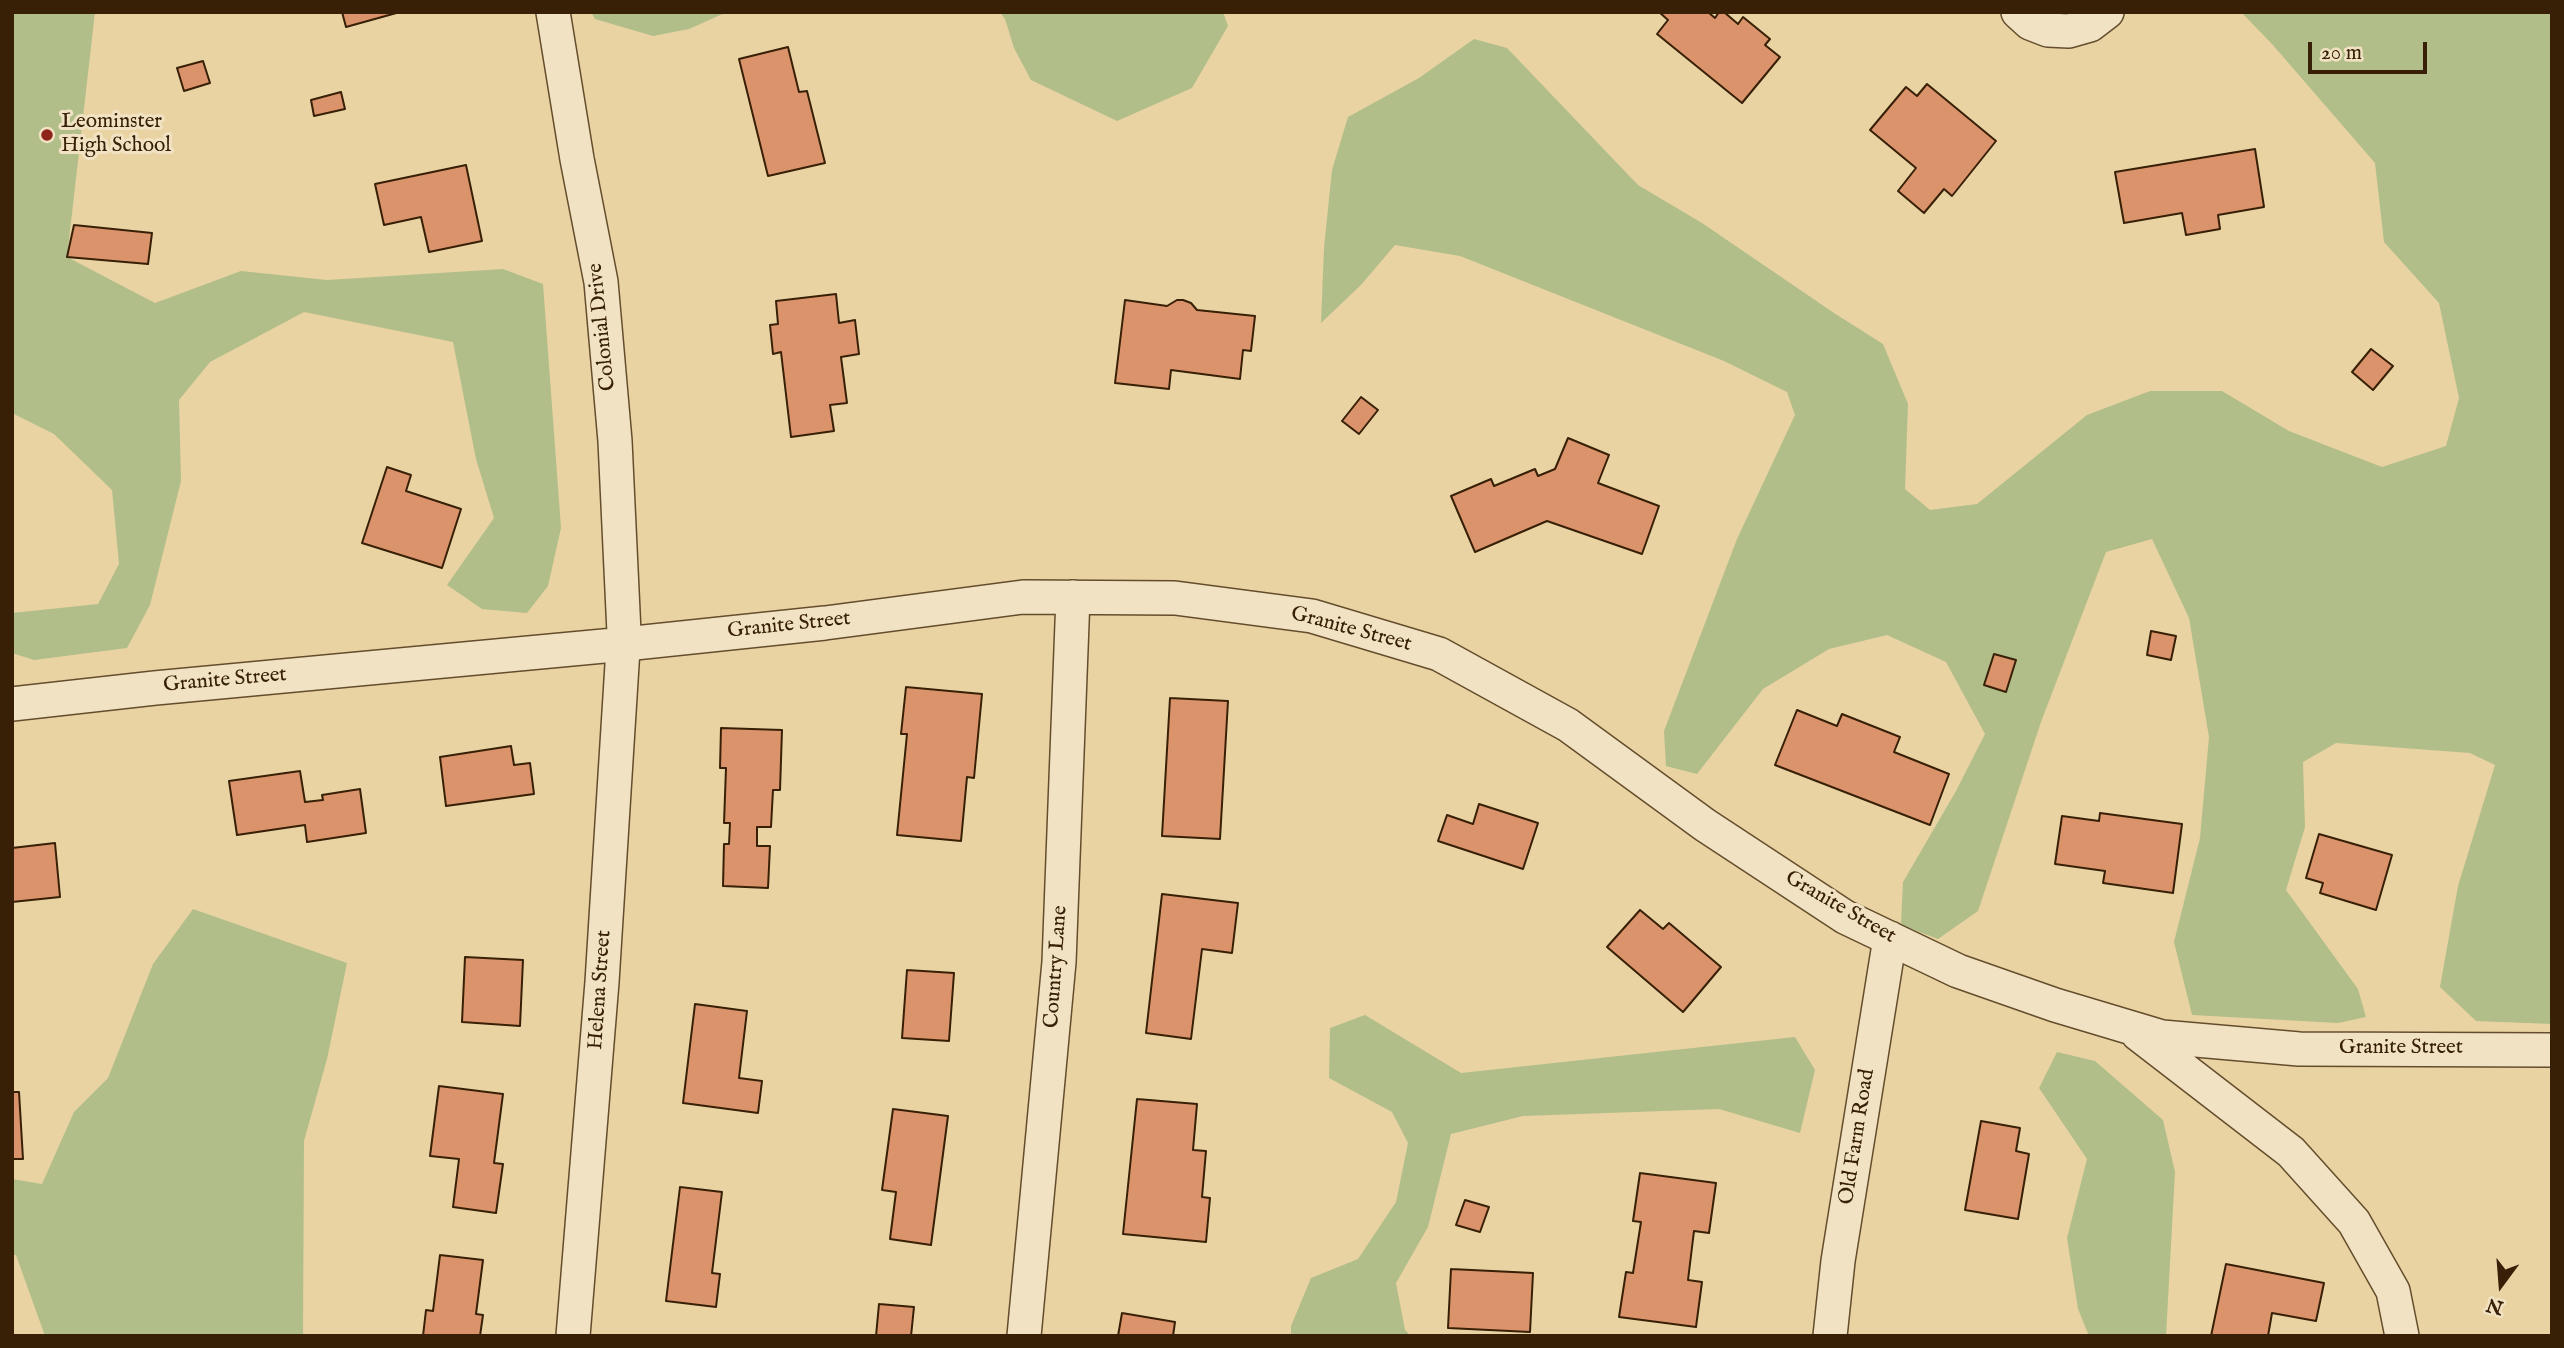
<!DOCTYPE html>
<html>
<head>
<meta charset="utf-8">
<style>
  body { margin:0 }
  #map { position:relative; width:2564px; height:1348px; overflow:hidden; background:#e9d3a2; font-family:"IM FELL English",serif }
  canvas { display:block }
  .frame { position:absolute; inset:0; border:14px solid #372005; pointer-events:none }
  .north { position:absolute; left:2466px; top:1250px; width:70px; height:70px; -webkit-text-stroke:5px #f1e2c3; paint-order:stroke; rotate:196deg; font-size:19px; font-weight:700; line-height:28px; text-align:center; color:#372005 }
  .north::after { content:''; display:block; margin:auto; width:24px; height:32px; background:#372005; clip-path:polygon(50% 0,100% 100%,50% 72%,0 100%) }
  .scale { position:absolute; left:2308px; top:42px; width:119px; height:32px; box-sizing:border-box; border:4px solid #372005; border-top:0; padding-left:9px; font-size:21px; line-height:24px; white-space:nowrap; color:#372005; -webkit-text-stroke:5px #f1e2c3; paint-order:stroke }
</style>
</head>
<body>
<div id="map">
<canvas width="2564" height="1348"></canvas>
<div class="frame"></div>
<div class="north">N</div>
<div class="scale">20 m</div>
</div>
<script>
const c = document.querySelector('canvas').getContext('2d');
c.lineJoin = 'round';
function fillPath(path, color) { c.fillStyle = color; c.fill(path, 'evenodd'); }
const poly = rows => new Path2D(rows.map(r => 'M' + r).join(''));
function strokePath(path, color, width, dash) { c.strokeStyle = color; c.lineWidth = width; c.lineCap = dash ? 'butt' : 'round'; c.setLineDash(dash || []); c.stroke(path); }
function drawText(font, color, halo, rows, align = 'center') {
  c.font = font + ' "IM FELL English",serif'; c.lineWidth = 6; c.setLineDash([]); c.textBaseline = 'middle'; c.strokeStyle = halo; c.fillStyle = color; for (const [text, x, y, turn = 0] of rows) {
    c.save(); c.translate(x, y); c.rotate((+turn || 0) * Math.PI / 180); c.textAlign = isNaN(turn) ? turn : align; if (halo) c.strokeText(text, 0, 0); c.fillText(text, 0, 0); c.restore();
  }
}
fillPath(poly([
  [12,12,95,12,67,257,155,303,241,271,327,280,503,269,543,284,561,528,548,586,527,613,482,609,447,585,494,518,476,459,453,342,304,312,210,362,179,400,181,481,150,605,127,648,34,660,12,653,12,613,98,604,119,564,112,490,54,434,12,413],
  [591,12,727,12,689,29,653,36,595,19],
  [1000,12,1223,12,1228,26,1192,88,1117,121,1031,80,1014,48,1005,19],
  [2241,12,2552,12,2552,1024,2476,1021,2440,987,2458,886,2495,765,2470,753,2336,743,2303,762,2305,827,2286,890,2358,989,2366,1017,2338,1023,2192,1015,2174,942,2200,838,2209,737,2189,618,2152,539,2106,552,2041,722,1978,911,1938,939,1901,925,1903,882,1956,791,1985,734,1946,662,1887,635,1829,649,1763,689,1697,774,1666,766,1664,731,1737,539,1795,415,1787,392,1724,361,1460,256,1395,245,1361,285,1321,323,1324,248,1332,170,1348,117,1419,78,1474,39,1507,48,1638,185,1702,223,1834,313,1883,344,1908,404,1905,489,1930,510,1977,504,2087,415,2150,391,2222,391,2289,431,2382,467,2446,446,2459,398,2439,303,2384,242,2375,163,2272,44],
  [193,909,347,963,327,1059,304,1141,303,1336,45,1336,16,1255,12,1255,12,1179,42,1184,74,1112,108,1078,153,964],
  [1365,1015,1461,1073,1795,1037,1815,1070,1800,1133,1719,1109,1523,1116,1451,1134,1428,1227,1396,1283,1405,1330,1411,1336,1291,1336,1291,1326,1311,1278,1358,1259,1396,1202,1408,1143,1392,1112,1329,1078,1330,1028],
  [2057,1052,2095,1061,2163,1120,2175,1172,2166,1336,2089,1336,2078,1309,2067,1238,2087,1159,2039,1088]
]), '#b1be89');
const building = poly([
  [342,12,400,12,346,27,342,12],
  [1659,12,1708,12,1715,18,1719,12,1724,12,1738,24,1743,17,1770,39,1765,45,1780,57,1742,103,1657,34,1668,20,1659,12],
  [788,47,799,92,807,91,825,163,768,176,739,59,788,47],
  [203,61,210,83,184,91,177,68,203,61],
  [1927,84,1996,141,1952,196,1944,189,1924,213,1898,191,1916,168,1870,130,1906,87,1917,96,1927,84],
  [341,92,345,109,314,116,311,100,341,92],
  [2255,149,2264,207,2218,215,2220,229,2186,235,2182,213,2124,223,2115,172,2255,149],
  [466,165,482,241,429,252,421,217,384,225,375,184,466,165],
  [74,225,152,233,148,264,67,257,74,225],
  [836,294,839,323,855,320,859,354,841,357,847,403,830,405,834,431,791,437,781,352,773,354,770,325,778,324,776,301,836,294],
  [1125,300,1167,306,1177,300,1183,300,1191,303,1197,310,1255,316,1251,351,1243,350,1240,379,1171,370,1169,389,1115,383,1125,300],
  [2371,349,2393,366,2373,390,2352,372,2371,349],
  [1361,397,1378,410,1359,434,1342,421,1361,397],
  [1568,438,1609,455,1598,483,1659,506,1642,554,1547,521,1475,552,1451,496,1491,479,1494,486,1535,469,1538,476,1555,469,1568,438],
  [387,467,411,475,406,491,461,509,442,568,362,543,387,467],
  [2151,631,2176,636,2171,660,2147,655,2151,631],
  [1994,654,2016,660,2006,692,1984,685,1994,654],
  [906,687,982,694,974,778,967,777,961,841,897,835,907,734,901,734,906,687],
  [1170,698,1228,701,1220,839,1162,836,1170,698],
  [1797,710,1837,726,1842,714,1900,737,1894,752,1949,774,1930,825,1775,765,1797,710],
  [721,728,782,730,780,790,773,790,771,827,757,827,757,846,770,846,768,888,723,886,724,844,729,844,730,823,724,823,726,768,720,768,721,728],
  [511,746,514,765,530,763,534,794,446,806,440,757,511,746],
  [300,771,305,802,323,800,322,795,360,789,366,833,307,842,305,825,237,835,229,781,300,771],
  [1479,804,1538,823,1523,869,1438,841,1447,815,1473,824,1479,804],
  [2100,813,2182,824,2173,893,2103,883,2105,871,2055,864,2062,816,2099,821,2100,813],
  [2319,834,2392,855,2376,910,2320,893,2323,883,2306,878,2319,834],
  [55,843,60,897,12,902,12,848,55,843],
  [1162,894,1238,903,1232,953,1202,949,1191,1039,1146,1033,1162,894],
  [1640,910,1663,929,1669,923,1721,967,1683,1012,1607,947,1640,910],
  [465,957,523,960,520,1026,462,1022,465,957],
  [907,970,954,973,949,1041,902,1038,907,970],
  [695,1004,747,1011,739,1078,762,1081,758,1113,683,1103,695,1004],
  [439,1086,503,1094,494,1163,503,1164,496,1213,453,1207,459,1159,430,1156,439,1086],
  [12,1092,19,1092,23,1159,12,1159,12,1092],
  [1137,1099,1197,1104,1193,1150,1206,1151,1202,1197,1210,1198,1206,1242,1123,1234,1137,1099],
  [893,1109,948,1116,931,1245,890,1239,896,1192,882,1190,893,1109],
  [1981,1121,2020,1128,2016,1151,2029,1154,2018,1219,1965,1210,1981,1121],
  [1640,1173,1716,1183,1709,1233,1694,1231,1688,1280,1702,1282,1696,1327,1619,1317,1626,1272,1633,1273,1641,1222,1633,1221,1640,1173],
  [680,1187,722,1192,712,1273,720,1274,716,1307,666,1301,680,1187],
  [1465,1200,1489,1207,1480,1232,1456,1225,1465,1200],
  [440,1255,483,1260,476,1314,483,1315,480,1336,423,1336,426,1310,433,1311,440,1255],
  [2226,1264,2324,1283,2316,1321,2272,1313,2268,1336,2211,1336,2226,1264],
  [1451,1269,1533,1273,1530,1332,1448,1328,1451,1269],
  [879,1304,914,1307,911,1336,876,1336,879,1304],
  [1122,1313,1175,1322,1173,1336,1118,1336,1122,1313]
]);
fillPath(building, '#da936a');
strokePath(building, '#372005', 2);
const minor = poly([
  [553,12,577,159,601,282,615,441,624,633,602,982,573,1336],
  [2018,12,2030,23,2048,30,2069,31,2090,25,2107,12],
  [12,704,155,688,625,644,825,623,1023,597,1175,598,1312,616,1439,654,1568,725,1705,825,1845,917,1958,971,2055,1005,2162,1037,2299,1049,2552,1050],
  [2138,1034,2291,1152,2354,1222,2393,1291,2402,1336],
  [1024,1336,1059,962,1073,597],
  [1830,1336,1838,1261,1890,938]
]);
strokePath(minor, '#644d2c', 36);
strokePath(minor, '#f1e2c3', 33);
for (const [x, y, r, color] of [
  [47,135,7,"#8f2418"]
]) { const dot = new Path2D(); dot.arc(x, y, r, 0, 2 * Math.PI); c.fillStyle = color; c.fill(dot); strokePath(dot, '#f1e2c3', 2.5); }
drawText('21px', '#372005', '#f1e2c3', [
  ["Leominster",61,123],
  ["High School",61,147]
], 'left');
drawText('21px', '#372005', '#f1e2c3', [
  ["Colonial Drive",603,327,-96],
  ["Granite Street",789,626,-6],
  ["Granite Street",1351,630,15],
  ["Granite Street",225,681,-5],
  ["Granite Street",1840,908,30],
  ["Country Lane",1057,967,-86],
  ["Helena Street",601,990,-86],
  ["Granite Street",2401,1049],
  ["Old Farm Road",1858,1137,-81]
]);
</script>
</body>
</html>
